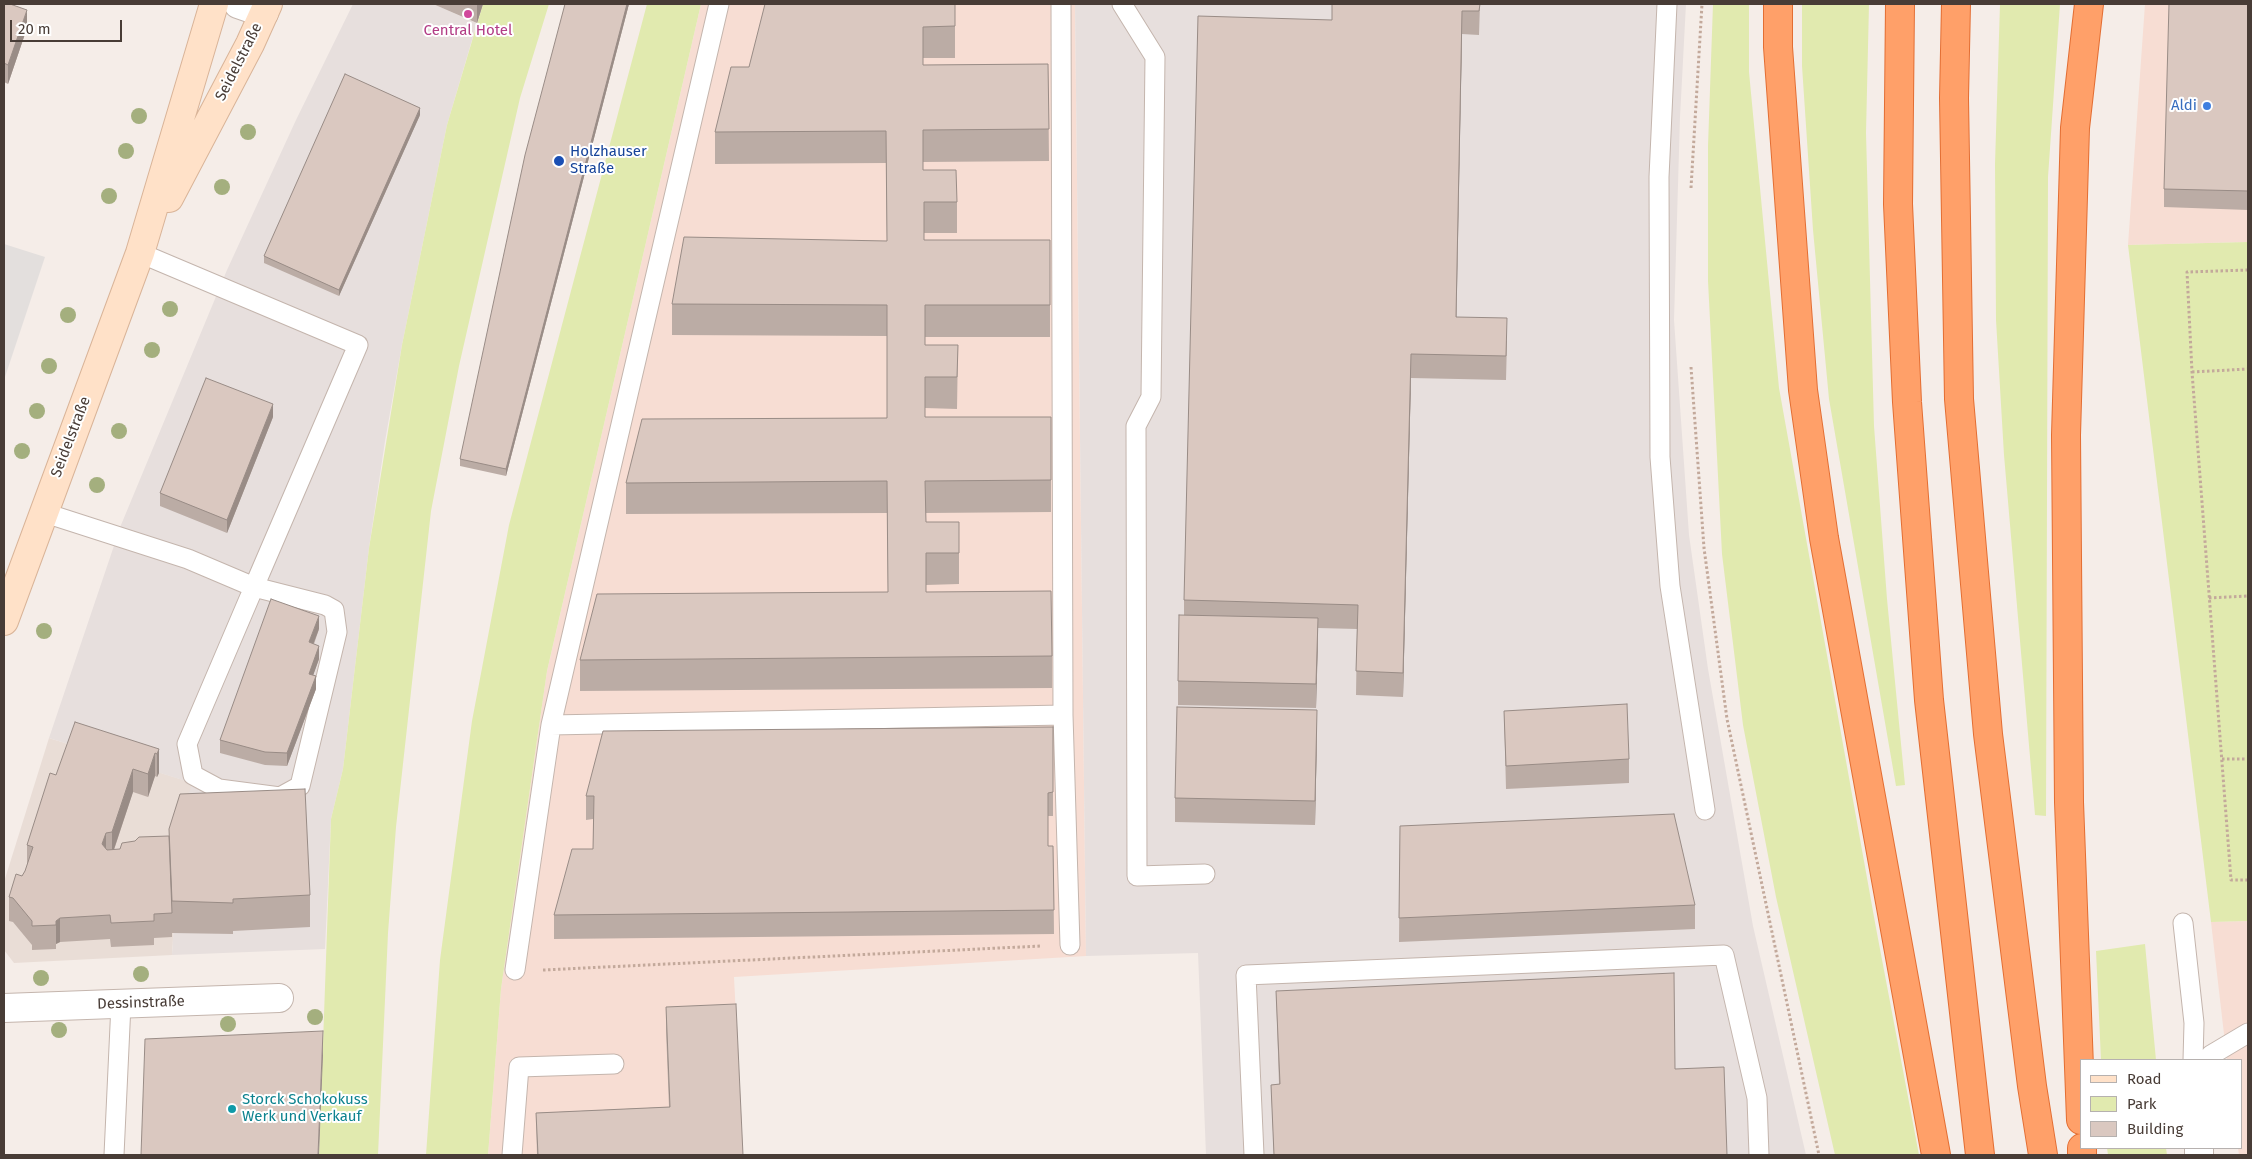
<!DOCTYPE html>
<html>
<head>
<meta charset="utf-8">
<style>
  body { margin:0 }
  #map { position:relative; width:2252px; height:1159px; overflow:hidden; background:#f5ede8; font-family:"Fira Sans",sans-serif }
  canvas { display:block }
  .frame { position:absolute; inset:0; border:5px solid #483c36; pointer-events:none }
  .legend { position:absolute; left:2080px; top:1059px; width:162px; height:90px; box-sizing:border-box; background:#fff; border:1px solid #b6b1af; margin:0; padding:6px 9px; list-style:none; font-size:15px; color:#483c36 }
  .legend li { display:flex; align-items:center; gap:10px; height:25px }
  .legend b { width:25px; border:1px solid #b6b1af }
  .scale { position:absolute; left:10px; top:20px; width:112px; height:22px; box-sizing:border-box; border:2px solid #483c36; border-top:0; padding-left:6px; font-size:15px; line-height:18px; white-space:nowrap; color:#483c36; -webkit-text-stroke:4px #fff; paint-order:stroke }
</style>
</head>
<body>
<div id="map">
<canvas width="2252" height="1159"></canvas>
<div class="frame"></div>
<ul class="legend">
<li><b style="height:6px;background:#ffe1c8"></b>Road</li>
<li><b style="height:14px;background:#e1eaaf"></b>Park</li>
<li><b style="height:14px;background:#dac8c0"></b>Building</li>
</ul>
<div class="scale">20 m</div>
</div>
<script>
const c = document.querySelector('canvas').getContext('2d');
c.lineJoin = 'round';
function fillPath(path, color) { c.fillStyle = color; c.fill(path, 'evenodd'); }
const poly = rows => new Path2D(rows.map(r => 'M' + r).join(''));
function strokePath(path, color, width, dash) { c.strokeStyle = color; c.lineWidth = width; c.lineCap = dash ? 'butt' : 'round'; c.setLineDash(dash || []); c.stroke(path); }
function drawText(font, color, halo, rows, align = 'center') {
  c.font = font + ' "Fira Sans",sans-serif'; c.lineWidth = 4; c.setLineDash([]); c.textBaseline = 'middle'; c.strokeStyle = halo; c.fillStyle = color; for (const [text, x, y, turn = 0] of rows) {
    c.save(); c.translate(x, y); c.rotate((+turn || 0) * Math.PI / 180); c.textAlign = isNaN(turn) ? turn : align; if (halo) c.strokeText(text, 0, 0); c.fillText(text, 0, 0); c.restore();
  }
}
fillPath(poly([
  [49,738,193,783,180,826,172,955,14,963,4,950,4,882]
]), '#e9ddd6');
fillPath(poly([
  [701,4,1075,4,1086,956,734,977,743,1155,488,1155,501,989,547,671],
  [2145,4,2248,4,2248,242,2128,245],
  [2248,921,2248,1155,2239,1155,2238,1148,2241,1148,2241,1060,2227,1060,2211,922]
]), '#f7ddd3');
fillPath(poly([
  [353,4,433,4,477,23,447,125,402,345,385,441,369,548,343,769,331,819,325,949,172,955,180,826,192,783,49,738,121,525,227,270,296,120],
  [1075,4,1686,4,1680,117,1674,320,1689,535,1708,669,1753,926,1806,1155,1206,1155,1198,953,1086,956]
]), '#e7dfdd');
fillPath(poly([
  [483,4,549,4,520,98,459,366,431,511,396,827,388,933,378,1155,319,1155,331,819,343,769,369,548,402,345,447,125],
  [647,4,701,4,547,671,501,989,488,1155,426,1155,440,960,472,721,509,525],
  [1713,4,1749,4,1749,72,1779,388,1876,928,1919,1155,1835,1155,1776,897,1743,725,1722,554,1708,281,1708,146],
  [1802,4,1869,4,1866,133,1874,426,1887,599,1905,785,1896,786,1829,399,1813,230,1802,66],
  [2000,4,2060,4,2048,177,2046,816,2035,815,2004,455,1996,320,1995,164],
  [2248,242,2248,921,2211,922,2128,245],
  [2145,944,2156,1060,2101,1060,2096,951],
  [2107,1148,2166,1148,2167,1155,2108,1155]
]), '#e1eaaf');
fillPath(poly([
  [4,244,45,257,4,380]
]), '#e3dfdd');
const service = poly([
  [719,4,551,725,1063,715,1061,4],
  [1122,4,1155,57,1151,397,1136,426,1137,876,1205,874],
  [1667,4,1659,177,1660,457,1670,586,1705,810],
  [42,512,188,559,254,587,358,345,140,253],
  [254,587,325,605,334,610,337,632,300,786,280,797,219,789,193,775,187,744,254,587],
  [1063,715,1070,945],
  [2183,923,2194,1023,2193,1060],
  [515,970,551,725],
  [2207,1060,2211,1055,2248,1033],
  [114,1155,121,1004],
  [512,1155,519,1067,614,1064],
  [1254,1155,1246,975,1724,955,1757,1098,1759,1155]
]);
const minor = poly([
  [238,4,264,13],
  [4,1008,279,998],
  [2199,1148,2199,1155]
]);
const secondary = poly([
  [169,198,250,44,268,4],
  [4,621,140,253,214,4]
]);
const motorway = poly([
  [1778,4,1778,47,1803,390,1824,538,1936,1155],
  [1900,4,1898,204,1907,402,1929,700,1980,1155],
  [1956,4,1954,98,1959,399,1988,734,2032,1086,2043,1155],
  [2081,1120,2069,802,2066,435,2075,128,2089,4],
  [2082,1148,2082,1155]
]);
strokePath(service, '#c4b5ad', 21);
strokePath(minor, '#c4b5ad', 30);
strokePath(secondary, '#d9b498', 30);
strokePath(motorway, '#e36e33', 30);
strokePath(poly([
  [1691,188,1702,4],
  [2248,270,2187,272,2192,372,2231,880,2248,880],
  [1691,367,1704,548,1727,719,1819,1155],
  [2192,372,2248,369],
  [2209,598,2248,596],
  [2222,759,2248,759],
  [543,970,1041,946]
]), '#c3a99b', 3, [2.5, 2.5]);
strokePath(service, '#fff', 19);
strokePath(minor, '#fff', 28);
strokePath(secondary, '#ffe1c8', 28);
strokePath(motorway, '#ffa069', 28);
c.fillStyle = '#a4af7e';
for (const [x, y] of [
  [139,116],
  [248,132],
  [126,151],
  [222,187],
  [109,196],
  [170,309],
  [68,315],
  [152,350],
  [49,366],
  [37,411],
  [119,431],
  [22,451],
  [97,485],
  [44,631],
  [141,974],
  [41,978],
  [315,1017],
  [228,1024],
  [59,1030]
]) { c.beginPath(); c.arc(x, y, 8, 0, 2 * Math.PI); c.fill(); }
fillPath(poly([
  [4,4,27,28,8,84,4,82],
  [433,4,483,4,477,23],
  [565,4,629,4,506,476,460,466,460,459],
  [955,4,955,58,923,58,923,65,1048,64,1049,161,923,162,923,170,957,202,957,233,924,233,924,240,1050,240,1050,337,925,337,925,345,958,345,957,409,925,408,925,417,1051,417,1051,512,926,513,926,522,959,522,959,584,926,585,926,592,1052,656,1052,688,580,691,580,660,888,592,887,513,626,514,626,483,887,418,887,336,672,335,672,304,887,241,886,163,715,164,715,132,749,67],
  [1480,4,1479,35,1462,34,1456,317,1507,341,1506,380,1411,378,1403,697,1356,695,1357,629,1318,628,1316,708,1178,705,1178,681,1184,615,1184,600,1332,20],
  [2248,4,2248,210,2164,207,2164,189],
  [420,115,339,296,264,263,264,256],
  [273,417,227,533,160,506,160,493],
  [319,629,314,644,319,659,313,675,316,689,287,766,265,765,220,753,220,740],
  [1504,711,1629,759,1629,783,1506,789],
  [1053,727,1053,816,1048,816,1048,846,1053,846,1054,934,554,939,554,915,593,849,593,819,586,820,586,796],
  [1317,734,1315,825,1175,822,1175,798],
  [159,749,159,773,157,777,155,776,148,797,133,792,114,850,310,895,310,927,233,931,233,934,172,933,172,930,172,937,154,938,154,945,111,947,110,939,60,942,56,944,56,949,32,950,32,945,13,922,9,921,9,897,25,871,27,866,27,845],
  [1400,826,1695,905,1695,929,1399,942],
  [1276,991,1675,1069,1727,1155,1274,1155,1271,1085,1279,1084],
  [666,1007,743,1155,537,1155,536,1113,669,1107,666,1030]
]), '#bbaca5');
fillPath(poly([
  [477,4,483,4,477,23],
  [627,4,629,4,506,476,506,469],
  [27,10,27,28,8,84,8,65],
  [1462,11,1462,34,1456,340,1456,317],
  [420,108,420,115,339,296,339,290],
  [1411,354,1411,378,1403,697,1403,673],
  [273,404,273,417,227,533,227,520],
  [319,616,319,629,309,655,309,642],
  [1318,618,1318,642,1316,708,1316,684],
  [319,646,319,659,309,687,309,674],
  [316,676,316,689,287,766,287,753],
  [1317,710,1317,734,1315,825,1315,801],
  [159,749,159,773,157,777,157,754],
  [155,753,155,776,148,797,148,774],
  [133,769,133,792,112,855,112,832],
  [106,833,106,856,102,844],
  [60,918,60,942,56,944,56,921],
  [323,1031,323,1055,319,1155,318,1155]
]), '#998c86');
const building = poly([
  [4,4,10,4,27,10,8,65,4,63,4,4],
  [565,4,627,4,506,469,460,459,525,155,565,4],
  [765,4,955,4,955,26,923,27,923,65,1048,64,1049,129,923,130,923,170,956,170,957,202,924,202,924,240,1050,240,1050,305,925,305,925,345,958,345,957,377,925,377,925,417,1051,417,1051,480,925,481,926,522,959,522,959,553,926,553,926,592,1051,591,1052,656,580,660,597,594,888,592,887,481,626,483,642,419,887,418,887,305,672,304,684,237,887,241,886,131,715,132,731,67,749,67,765,4],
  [1332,4,1480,4,1479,11,1462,11,1456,317,1507,318,1506,356,1411,354,1403,673,1356,671,1358,605,1184,600,1198,16,1332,20,1332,4],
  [2169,4,2248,4,2248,191,2164,189,2169,4],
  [345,74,420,108,339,290,264,256,345,74],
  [206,378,273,404,227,520,160,493,206,378],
  [271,599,319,616,309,642,319,646,309,674,316,676,287,753,265,752,220,740,271,599],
  [1179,615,1318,618,1316,684,1178,681,1179,615],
  [1627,704,1629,759,1506,766,1504,711,1627,704],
  [1177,707,1317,710,1315,801,1175,798,1177,707],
  [75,722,159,749,157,754,155,753,148,774,133,769,112,832,106,833,102,844,107,850,120,849,122,843,135,841,139,837,169,836,172,913,154,914,154,921,111,923,110,915,60,918,56,921,56,925,32,926,32,921,13,898,9,897,16,874,22,876,25,871,33,847,27,845,50,773,56,775,75,722],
  [1053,727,1053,792,1048,793,1048,846,1053,846,1054,910,554,915,572,849,593,849,594,796,586,796,603,731,1053,727],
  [305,789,310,895,233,899,233,903,172,901,169,829,180,794,305,789],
  [1674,814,1695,905,1399,918,1400,826,1674,814],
  [1674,973,1675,1069,1724,1067,1727,1155,1274,1155,1271,1085,1280,1084,1276,991,1674,973],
  [736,1004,743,1155,538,1155,536,1113,670,1107,666,1007,736,1004],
  [323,1031,318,1155,141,1155,145,1039,323,1031]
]);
fillPath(building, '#dac8c0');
strokePath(building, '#998c86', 1);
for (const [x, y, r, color] of [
  [468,14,5,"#d1479c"],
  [2207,106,5,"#3f7fe0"],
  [559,161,6,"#1a4fb4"],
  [232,1109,5,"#0f9aa8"]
]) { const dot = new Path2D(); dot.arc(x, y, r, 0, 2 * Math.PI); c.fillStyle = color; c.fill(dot); strokePath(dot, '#fff', 2); }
drawText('15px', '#b23c85', '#fff', [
  ["Central Hotel",468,31]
]);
drawText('15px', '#483c36', '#fff', [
  ["Seidelstraße",239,62,-63],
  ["Seidelstraße",71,437,-69],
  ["Dessinstraße",141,1003,-2]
]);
drawText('15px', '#366cbe', '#fff', [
  ["Aldi",2197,106]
], 'right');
drawText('15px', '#164399', '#fff', [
  ["Holzhauser",570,152],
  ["Straße",570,169]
], 'left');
drawText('15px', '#0d838f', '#fff', [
  ["Storck Schokokuss",242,1100],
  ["Werk und Verkauf",242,1117]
], 'left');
</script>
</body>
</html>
